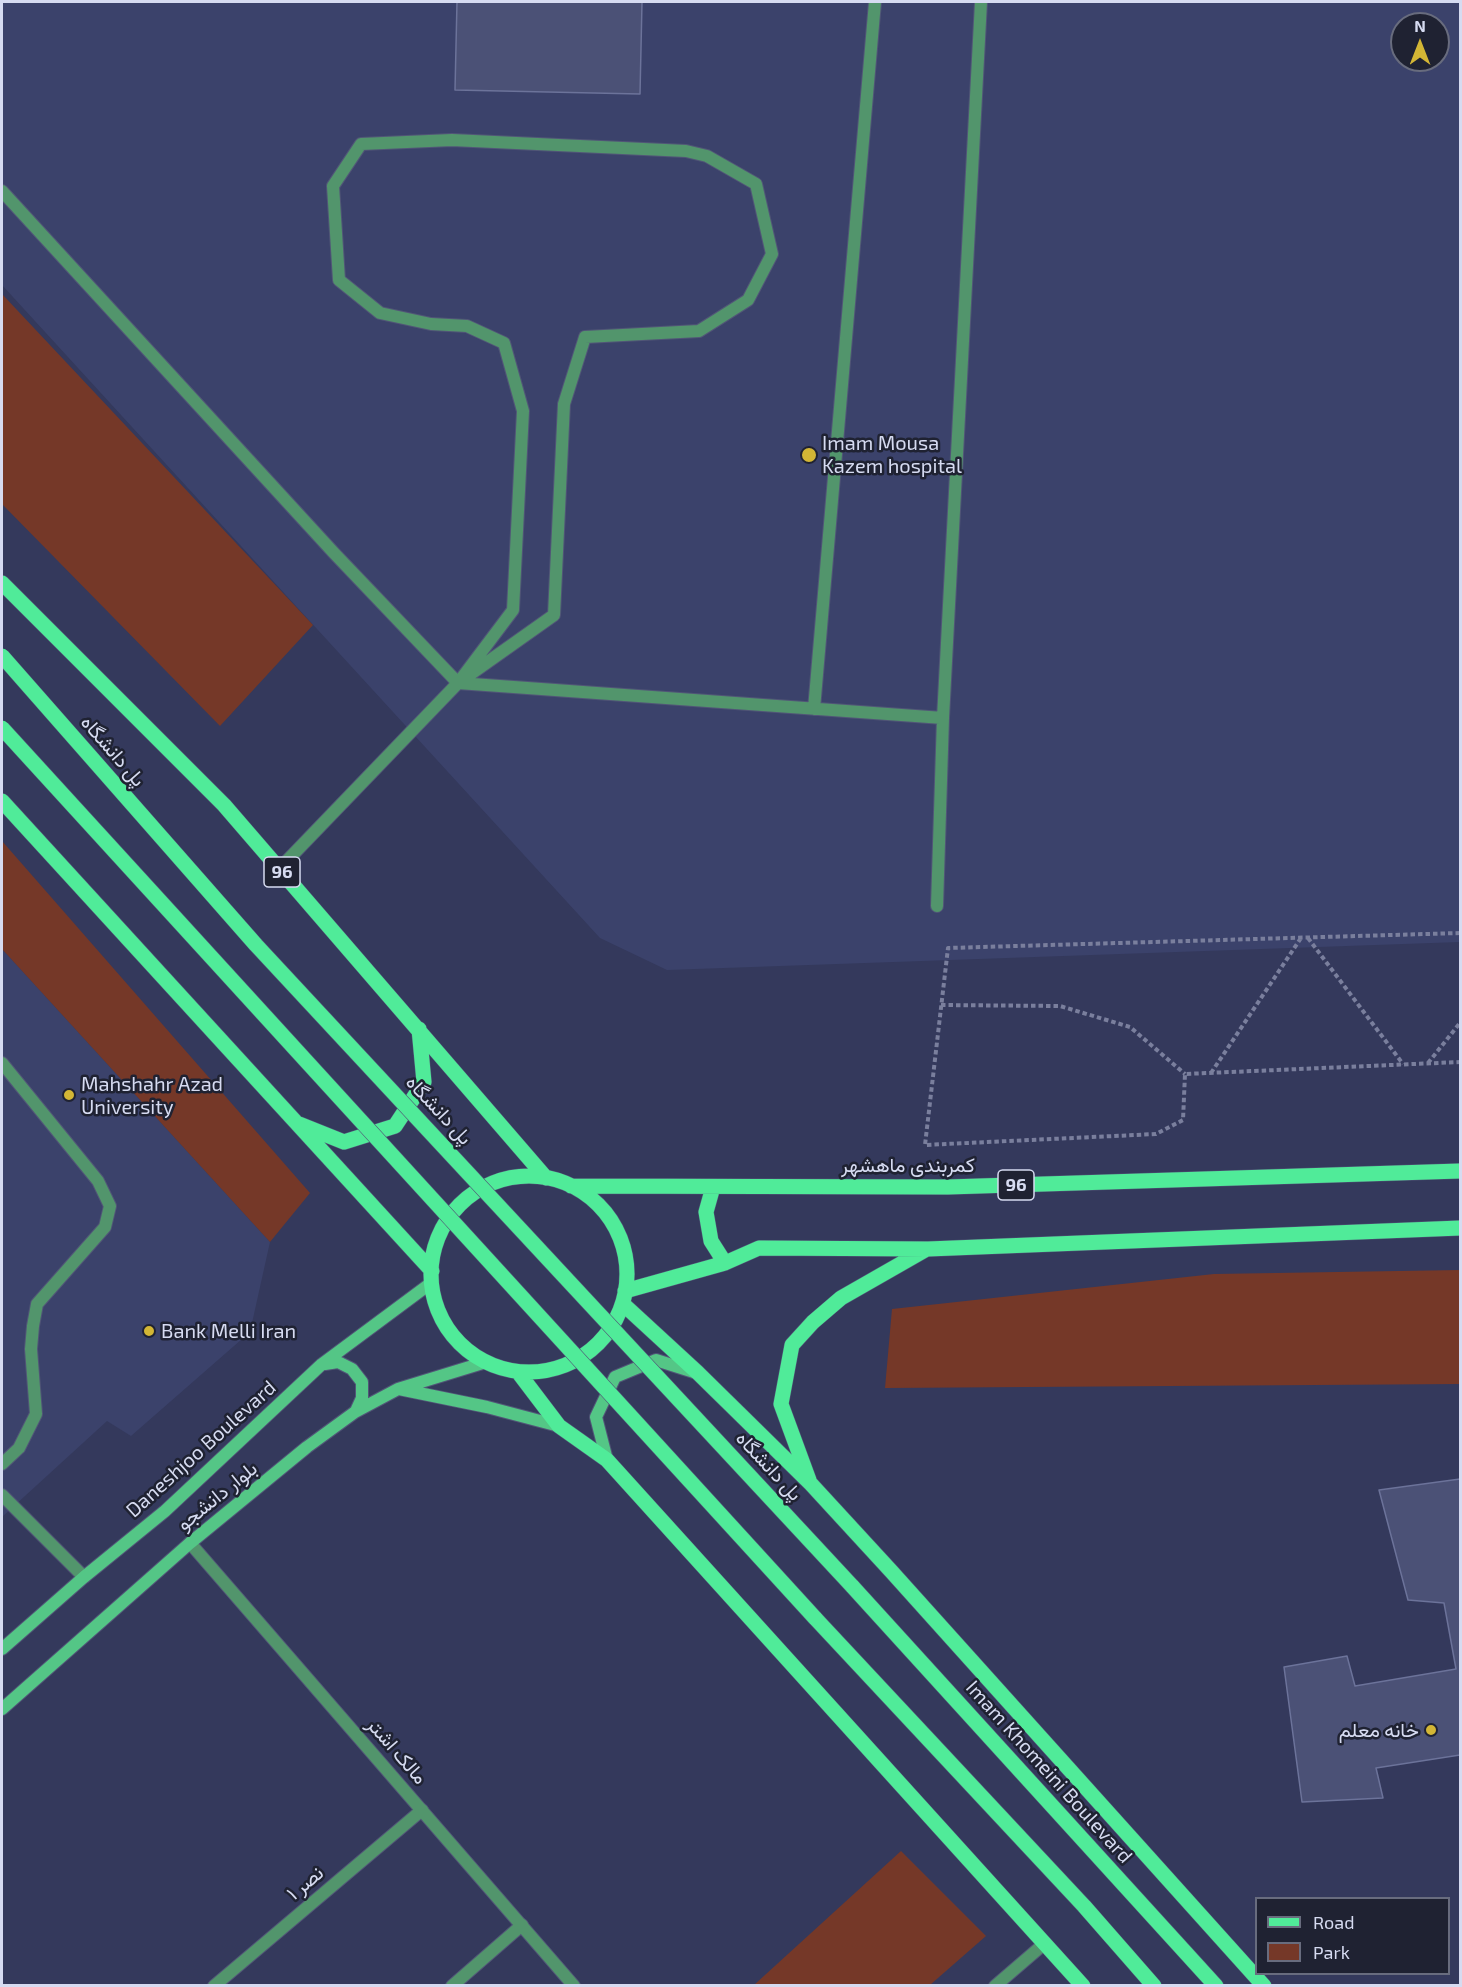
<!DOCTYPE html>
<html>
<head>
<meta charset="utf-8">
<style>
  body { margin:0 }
  #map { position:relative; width:1462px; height:1987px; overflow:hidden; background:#34395c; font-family:"Exo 2",sans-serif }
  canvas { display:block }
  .frame { position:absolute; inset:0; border:3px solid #d6dbf1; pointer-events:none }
  .legend { position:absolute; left:1255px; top:1897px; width:195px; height:78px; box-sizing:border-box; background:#1f2232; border:2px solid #686c7e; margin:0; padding:8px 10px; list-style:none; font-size:18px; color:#d6dbf1 }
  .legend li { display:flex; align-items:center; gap:12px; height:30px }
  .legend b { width:30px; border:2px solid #686c7e }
  .north { position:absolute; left:1390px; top:12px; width:60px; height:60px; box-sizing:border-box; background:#1f2232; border:2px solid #686c7e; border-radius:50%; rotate:0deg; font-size:16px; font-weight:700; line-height:24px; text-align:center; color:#d6dbf1 }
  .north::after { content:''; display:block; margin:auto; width:21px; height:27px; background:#d3b635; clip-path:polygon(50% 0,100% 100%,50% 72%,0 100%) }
</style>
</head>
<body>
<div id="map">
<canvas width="1462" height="1987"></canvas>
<div class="frame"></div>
<ul class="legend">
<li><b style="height:8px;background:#50eb99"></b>Road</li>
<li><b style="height:16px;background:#753828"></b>Park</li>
</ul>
<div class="north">N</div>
</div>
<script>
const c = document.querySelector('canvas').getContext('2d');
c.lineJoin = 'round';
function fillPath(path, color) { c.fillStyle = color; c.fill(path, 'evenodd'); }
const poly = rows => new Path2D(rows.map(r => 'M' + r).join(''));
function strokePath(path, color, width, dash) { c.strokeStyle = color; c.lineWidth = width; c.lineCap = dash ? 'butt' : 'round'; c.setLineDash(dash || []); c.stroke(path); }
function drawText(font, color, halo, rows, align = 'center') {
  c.font = font + ' "Exo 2",Vazirmatn,sans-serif'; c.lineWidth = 5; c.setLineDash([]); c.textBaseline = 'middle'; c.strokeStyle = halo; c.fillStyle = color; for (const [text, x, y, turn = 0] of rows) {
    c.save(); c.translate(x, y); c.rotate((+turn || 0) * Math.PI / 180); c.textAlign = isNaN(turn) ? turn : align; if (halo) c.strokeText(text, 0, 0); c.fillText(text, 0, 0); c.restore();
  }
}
fillPath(poly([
  [2,2,1460,2,1460,942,667,970,600,938,2,285],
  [1402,24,1438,24,1438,60,1402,60],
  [2,949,270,1242,250,1332,131,1436,107,1421,2,1517]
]), '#3b426b');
fillPath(poly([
  [2,294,313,625,220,726,2,504],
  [2,841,310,1193,270,1242,2,949],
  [1460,1270,1460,1384,885,1388,892,1309,1214,1274],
  [901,1851,986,1936,930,1985,754,1985]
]), '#753828');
const building = poly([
  [457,2,642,2,640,94,455,90,457,2],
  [1460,1479,1460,1755,1376,1768,1383,1798,1302,1802,1284,1667,1347,1656,1355,1686,1456,1669,1444,1603,1408,1600,1379,1490,1460,1479]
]);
fillPath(building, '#4b5176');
strokePath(building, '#6c739a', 1.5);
const service = poly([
  [452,140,686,151,707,156,756,184,772,254,748,300,699,331,585,337,564,404,554,615,458,683,513,610,523,411,504,343,467,326,431,324,380,313,339,280,333,186,361,144,452,140],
  [2,191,334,553,458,683],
  [814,709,875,2],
  [943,718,981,2],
  [279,869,458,683,943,718,937,906],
  [2,1063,98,1181,110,1206,105,1227,37,1304,33,1326,31,1349,36,1414,19,1448,2,1464],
  [2,1495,84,1577]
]);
const minor = poly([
  [214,1986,422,1810],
  [452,1986,522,1925],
  [995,1986,1045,1943]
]);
const tertiary = poly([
  [190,1543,574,1986]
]);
const secondary = poly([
  [325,1364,338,1362,352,1369,362,1382,362,1398,356,1411],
  [399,1389,487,1407,559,1426],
  [607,1460,596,1417,615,1377,656,1360,697,1373],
  [2,1649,84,1577,165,1511,322,1364,431,1283],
  [2,1709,190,1543,307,1447,355,1412,398,1389,486,1362]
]);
const primary = poly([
  [2,583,224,805,546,1178],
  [2,801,432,1271],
  [299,1124,344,1142,395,1126,424,1082,419,1029],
  '431 1274a98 98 0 1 1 196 0a98 98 0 1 1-196 0Z',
  [571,1186,948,1187,1460,1171],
  [713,1187,706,1212,711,1241,725,1263],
  [625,1291,725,1263,759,1248,928,1249,1460,1228],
  [623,1304,698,1373,811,1484,891,1571,1264,1986],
  [518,1372,559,1426,607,1460,1083,1986],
  [809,1480,781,1404,792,1345,813,1322,841,1298,925,1250],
  [852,1586,1216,1986],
  [815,1618,1084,1906,1154,1986]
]);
strokePath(service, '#515677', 14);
strokePath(minor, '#515677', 14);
strokePath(tertiary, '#515677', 14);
strokePath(secondary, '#515677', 14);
strokePath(primary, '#515677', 16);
strokePath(poly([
  [1460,933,948,948,925,1145,1156,1134,1183,1120,1185,1074,1460,1062],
  [1308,938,1403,1064],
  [941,1005,1060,1006,1130,1027,1185,1074],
  [1428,1063,1460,1023],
  [1211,1073,1301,938]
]), '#7a7f9d', 4, [4.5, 3]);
strokePath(service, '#52956c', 12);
strokePath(minor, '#52956c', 12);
strokePath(tertiary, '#52956c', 12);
strokePath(secondary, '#54c686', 12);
strokePath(primary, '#50eb99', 15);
const primaryBridge = poly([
  [2,656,256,945,852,1586],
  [2,728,815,1618]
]);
strokePath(primaryBridge, '#515677', 16, []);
strokePath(primaryBridge, '#50eb99', 15);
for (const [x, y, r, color] of [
  [809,455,8,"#d3b635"],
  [69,1095,6,"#d3b635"],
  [149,1331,6,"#d3b635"],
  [1431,1730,6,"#d3b635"]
]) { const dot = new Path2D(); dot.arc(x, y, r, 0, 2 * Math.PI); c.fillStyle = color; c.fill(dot); strokePath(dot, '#1f2232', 2); }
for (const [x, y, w] of [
  [282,872,36],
  [1016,1185,36]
]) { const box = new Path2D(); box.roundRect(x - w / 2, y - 15, w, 30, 4.5); c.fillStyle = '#1f2232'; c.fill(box); strokePath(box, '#d6dbf1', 1.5); }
drawText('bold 18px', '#d6dbf1', null, [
  ["96",282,872],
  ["96",1016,1185]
]);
drawText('20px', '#d6dbf1', '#1f2232', [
  ["Imam Mousa",822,443],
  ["Kazem hospital",822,466],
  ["Mahshahr Azad",81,1084],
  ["University",81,1107],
  ["Bank Melli Iran",161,1331],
  ["خانه معلم",1419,1730,"right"]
], 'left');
drawText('20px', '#d6dbf1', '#1f2232', [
  ["پل دانشگاه",113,751,49],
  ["پل دانشگاه",439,1110,47],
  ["کمربندی ماهشهر",908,1165],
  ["Daneshjoo Boulevard",201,1449,-42],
  ["پل دانشگاه",769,1466,47],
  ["بلوار دانشجو",217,1496,-39],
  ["مالک اشتر",397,1751,49],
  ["Imam Khomeini Boulevard",1049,1772,48],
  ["نصر ۱",305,1883,-40]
]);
</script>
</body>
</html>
